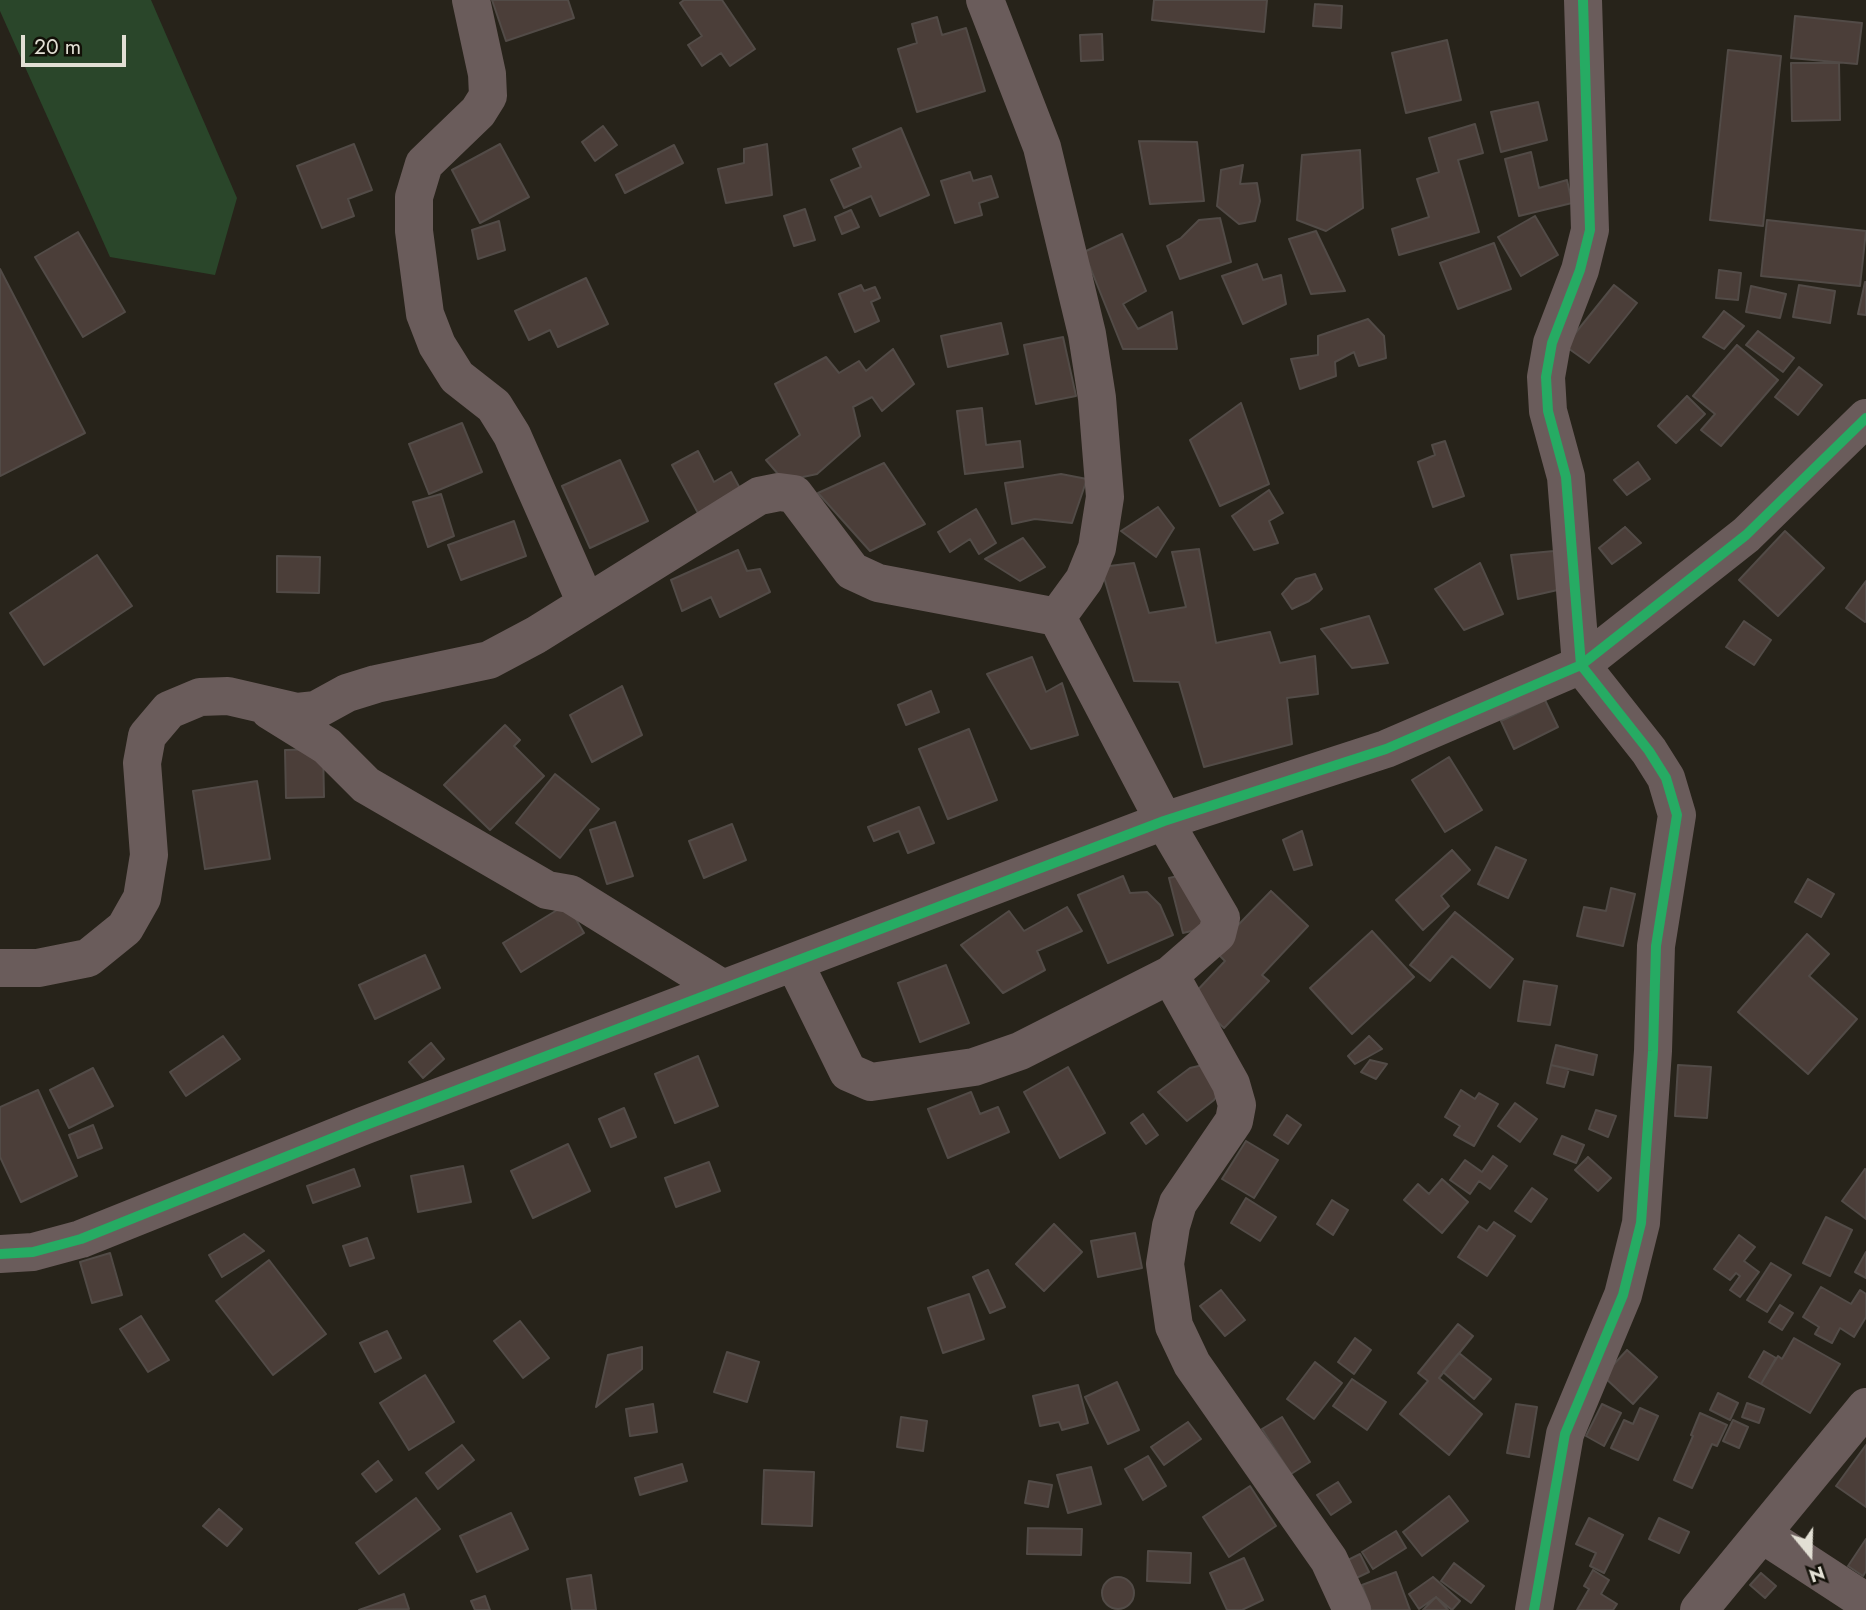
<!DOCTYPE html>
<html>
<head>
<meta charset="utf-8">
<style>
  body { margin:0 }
  #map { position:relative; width:1866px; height:1610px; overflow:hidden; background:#27231a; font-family:Jost,sans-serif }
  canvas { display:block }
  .north { position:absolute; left:1775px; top:1519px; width:70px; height:70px; -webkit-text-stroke:5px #121008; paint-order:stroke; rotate:161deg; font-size:19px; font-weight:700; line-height:28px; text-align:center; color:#e2dfd4 }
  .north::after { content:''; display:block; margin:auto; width:24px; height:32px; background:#e2dfd4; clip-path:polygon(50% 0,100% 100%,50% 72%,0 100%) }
  .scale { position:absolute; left:21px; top:35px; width:105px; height:32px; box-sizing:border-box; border:4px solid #e2dfd4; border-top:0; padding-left:9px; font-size:21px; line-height:24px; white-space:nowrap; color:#e2dfd4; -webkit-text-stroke:5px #121008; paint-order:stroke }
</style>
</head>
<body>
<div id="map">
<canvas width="1866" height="1610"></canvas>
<div class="north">N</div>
<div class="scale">20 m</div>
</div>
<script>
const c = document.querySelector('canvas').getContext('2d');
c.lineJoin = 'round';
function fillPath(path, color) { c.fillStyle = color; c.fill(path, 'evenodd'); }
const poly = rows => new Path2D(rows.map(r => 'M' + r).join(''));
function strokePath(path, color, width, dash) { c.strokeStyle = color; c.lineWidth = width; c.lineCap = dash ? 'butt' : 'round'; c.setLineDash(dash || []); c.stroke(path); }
fillPath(poly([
  [0,0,151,0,237,198,215,275,110,257,0,11]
]), '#2a462a');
const building = poly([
  [492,0,568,0,574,18,506,41,492,0],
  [684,0,722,0,755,49,730,66,721,53,702,66,688,45,702,36,680,3,684,0],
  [1154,0,1267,0,1264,32,1152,20,1154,0],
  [1315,4,1342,6,1341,28,1313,26,1315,4],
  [1795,16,1862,23,1857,64,1791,58,1795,16],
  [937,17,942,35,966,28,985,91,917,112,898,49,917,43,912,24,937,17],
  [1102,34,1103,60,1081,61,1080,35,1102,34],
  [1447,40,1461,100,1406,113,1392,53,1447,40],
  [1728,50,1781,56,1763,226,1710,220,1728,50],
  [1791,63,1839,63,1840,120,1792,121,1791,63],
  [1538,102,1547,140,1501,152,1491,112,1538,102],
  [1475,124,1483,153,1458,160,1479,232,1399,255,1392,229,1429,217,1417,179,1439,172,1429,138,1475,124],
  [603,126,617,145,595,161,582,142,603,126],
  [901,128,929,195,880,216,871,196,844,208,831,180,861,167,853,149,901,128],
  [1139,141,1197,142,1204,201,1150,204,1139,141],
  [354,144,372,190,348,199,354,216,322,228,297,166,354,144],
  [500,144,529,197,480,223,452,170,500,144],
  [767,144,772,195,726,203,718,169,744,163,744,149,767,144],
  [674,145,683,163,625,193,616,175,674,145],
  [1360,150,1363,208,1326,231,1297,220,1302,155,1360,150],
  [1531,152,1539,188,1567,180,1572,203,1519,216,1505,159,1531,152],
  [1243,165,1240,184,1257,183,1260,201,1255,221,1239,224,1217,206,1221,170,1243,165],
  [970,172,973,181,991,176,998,197,979,203,982,215,955,223,941,181,970,172],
  [805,209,815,240,794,246,784,216,805,209],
  [851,210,859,227,842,234,835,217,851,210],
  [1535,216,1558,255,1521,276,1498,237,1535,216],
  [1220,218,1231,262,1180,279,1167,246,1181,238,1199,220,1220,218],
  [1767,220,1866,231,1860,286,1761,276,1767,220],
  [499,221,505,250,478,259,472,230,499,221],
  [1316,231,1345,291,1311,294,1289,239,1316,231],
  [78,232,125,312,83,337,35,257,78,232],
  [1122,234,1146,291,1123,304,1138,329,1172,312,1177,349,1123,349,1084,252,1122,234],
  [1494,243,1511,289,1458,309,1440,263,1494,243],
  [1257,264,1263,280,1281,275,1286,304,1243,324,1222,276,1257,264],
  [0,269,85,433,0,476,0,269],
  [1719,270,1741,273,1738,300,1716,298,1719,270],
  [586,278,608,324,558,347,550,330,529,340,515,311,586,278],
  [1865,282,1866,282,1866,315,1858,314,1865,282],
  [861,285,864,291,875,287,880,298,871,302,879,321,855,332,839,294,861,285],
  [1614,285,1637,303,1589,363,1565,346,1614,285],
  [1799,285,1835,291,1830,323,1793,317,1799,285],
  [1751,286,1786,294,1780,318,1746,312,1751,286],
  [1724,311,1744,326,1724,349,1703,337,1724,311],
  [1368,319,1384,336,1386,358,1359,366,1354,352,1335,362,1336,376,1300,389,1291,359,1318,355,1318,336,1368,319],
  [1001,323,1008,354,948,367,941,336,1001,323],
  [1758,331,1794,358,1783,372,1746,345,1758,331],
  [1063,337,1076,396,1036,404,1024,345,1063,337],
  [1737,345,1778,380,1721,446,1701,430,1715,414,1693,396,1737,345],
  [893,349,914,384,882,411,872,397,853,407,860,436,817,474,784,481,766,460,800,435,775,384,826,357,839,373,859,361,866,371,893,349],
  [1799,367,1822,385,1798,415,1775,397,1799,367],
  [1687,396,1705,414,1676,443,1658,426,1687,396],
  [1241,403,1269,484,1220,506,1190,440,1241,403],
  [982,408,986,445,1020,441,1023,467,965,474,957,411,982,408],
  [462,423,482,472,429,494,409,444,462,423],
  [1445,441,1464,496,1433,507,1418,462,1435,455,1432,445,1445,441],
  [698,451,714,482,731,472,742,492,699,515,672,465,698,451],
  [620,460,648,521,590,548,562,486,620,460],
  [1638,462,1650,479,1627,495,1614,480,1638,462],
  [884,463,925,524,870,551,818,493,884,463],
  [1061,474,1087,479,1072,523,1035,519,1012,524,1005,483,1061,474],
  [1269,490,1283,513,1269,521,1278,543,1254,550,1232,516,1269,490],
  [441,494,454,536,428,547,413,502,441,494],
  [1158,507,1174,528,1156,557,1121,531,1158,507],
  [976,509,996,543,979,554,970,539,950,552,938,532,976,509],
  [514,521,526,556,461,580,448,545,514,521],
  [1625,527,1641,543,1612,564,1599,548,1625,527],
  [1785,531,1824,568,1778,616,1739,580,1785,531],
  [1023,538,1045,567,1020,581,985,559,1023,538],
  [1199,549,1216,643,1270,632,1280,663,1315,656,1318,694,1287,698,1292,744,1204,767,1179,682,1134,681,1101,567,1134,563,1149,613,1186,607,1172,552,1199,549],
  [738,550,747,571,760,569,770,592,720,617,711,597,682,611,671,580,738,550],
  [1554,551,1562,589,1518,599,1511,555,1554,551],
  [97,555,132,606,44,665,10,613,97,555],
  [277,556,320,557,319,593,277,592,277,556],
  [1480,563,1503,614,1464,630,1435,589,1480,563],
  [1315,574,1322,589,1309,601,1292,609,1282,594,1296,579,1315,574],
  [1866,581,1866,620,1865,622,1846,608,1866,581],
  [1369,616,1388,663,1352,668,1321,629,1369,616],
  [1744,621,1771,640,1754,665,1726,647,1744,621],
  [1032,657,1046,692,1062,683,1078,735,1031,749,987,674,1032,657],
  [622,686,642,735,592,762,570,715,622,686],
  [931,691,939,712,906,725,898,705,931,691],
  [1545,700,1558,727,1514,749,1501,721,1545,700],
  [505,725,520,740,514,746,544,776,490,830,444,785,505,725],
  [969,729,997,800,948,819,919,749,969,729],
  [323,749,324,797,286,798,285,750,323,749],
  [1449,757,1482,810,1445,832,1412,780,1449,757],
  [555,774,599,809,560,858,516,823,555,774],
  [257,781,270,859,205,869,193,791,257,781],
  [919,807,934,843,908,853,899,831,874,841,868,827,919,807],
  [615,822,633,876,607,884,590,830,615,822],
  [732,824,746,860,704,878,689,841,732,824],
  [1302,831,1312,865,1294,870,1283,840,1302,831],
  [1496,847,1526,860,1508,898,1478,884,1496,847],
  [1452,850,1470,870,1441,896,1449,906,1423,930,1396,900,1452,850],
  [1191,873,1204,928,1183,933,1169,878,1191,873],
  [1123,876,1130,893,1147,892,1160,905,1173,935,1108,963,1078,895,1123,876],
  [1808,879,1834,894,1821,917,1795,902,1808,879],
  [1611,888,1635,894,1623,946,1577,936,1584,907,1606,911,1611,888],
  [1271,891,1308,926,1262,975,1269,981,1224,1028,1191,997,1225,961,1214,950,1271,891],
  [567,904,584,933,521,972,503,943,567,904],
  [1067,907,1082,931,1037,951,1045,970,1003,993,961,945,1009,911,1024,931,1067,907],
  [1455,912,1513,959,1490,988,1452,956,1430,981,1410,965,1455,912],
  [1372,931,1414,977,1352,1034,1310,988,1372,931],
  [1807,934,1829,954,1809,976,1857,1019,1808,1074,1738,1012,1807,934],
  [425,955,440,988,375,1019,359,985,425,955],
  [946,965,969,1023,920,1042,898,983,946,965],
  [1524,981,1557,986,1550,1025,1518,1021,1524,981],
  [223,1036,240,1059,186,1096,170,1072,223,1036],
  [1369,1036,1382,1049,1355,1064,1348,1056,1369,1036],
  [431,1043,444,1059,423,1078,409,1062,431,1043],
  [1556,1045,1597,1055,1593,1075,1551,1065,1556,1045],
  [698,1056,718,1106,675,1123,655,1074,698,1056],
  [1370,1060,1387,1064,1376,1079,1361,1072,1370,1060],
  [1207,1064,1223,1086,1214,1100,1187,1121,1158,1092,1190,1068,1207,1064],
  [1551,1065,1569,1069,1564,1087,1547,1083,1551,1065],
  [1678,1065,1711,1067,1707,1118,1675,1116,1678,1065],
  [1068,1067,1105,1133,1060,1158,1024,1092,1068,1067],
  [93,1068,113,1106,69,1128,50,1090,93,1068],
  [38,1090,77,1176,21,1202,0,1157,0,1107,38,1090],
  [1461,1090,1475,1099,1479,1093,1498,1104,1474,1146,1454,1135,1460,1126,1445,1117,1461,1090],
  [971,1092,980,1114,998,1107,1009,1132,948,1158,928,1109,971,1092],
  [1515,1103,1537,1119,1520,1142,1498,1126,1515,1103],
  [624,1108,636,1137,611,1147,599,1119,624,1108],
  [1596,1110,1616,1116,1608,1137,1589,1129,1596,1110],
  [1143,1114,1158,1135,1146,1144,1131,1123,1143,1114],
  [1287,1115,1301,1125,1288,1144,1274,1135,1287,1115],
  [93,1125,102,1148,78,1158,69,1135,93,1125],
  [1562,1136,1584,1145,1576,1163,1554,1154,1562,1136],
  [1246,1141,1278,1160,1254,1198,1222,1179,1246,1141],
  [568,1144,590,1191,533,1218,511,1171,568,1144],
  [1493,1156,1507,1166,1490,1189,1479,1181,1470,1194,1450,1180,1465,1160,1482,1172,1493,1156],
  [1588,1157,1611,1178,1598,1191,1575,1170,1588,1157],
  [709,1162,720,1191,676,1207,665,1178,709,1162],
  [463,1166,471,1202,418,1212,411,1176,463,1166],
  [354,1169,360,1186,313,1203,307,1186,354,1169],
  [1865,1169,1866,1170,1866,1219,1842,1201,1865,1169],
  [1442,1179,1468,1202,1442,1233,1404,1200,1418,1184,1429,1194,1442,1179],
  [1532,1188,1547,1199,1531,1222,1515,1211,1532,1188],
  [1246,1198,1276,1217,1260,1241,1231,1223,1246,1198],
  [1332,1200,1348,1210,1333,1235,1317,1224,1332,1200],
  [1826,1217,1852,1230,1830,1276,1803,1263,1826,1217],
  [1494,1222,1515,1236,1487,1276,1458,1257,1479,1226,1487,1231,1494,1222],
  [1054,1224,1082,1252,1044,1291,1016,1264,1054,1224],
  [1135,1233,1142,1268,1098,1277,1091,1241,1135,1233],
  [244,1234,264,1251,222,1277,209,1255,244,1234],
  [1739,1235,1755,1247,1744,1261,1759,1272,1740,1297,1730,1290,1740,1276,1736,1273,1730,1280,1714,1269,1739,1235],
  [367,1238,374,1258,350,1266,343,1246,367,1238],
  [1866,1252,1866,1278,1855,1272,1866,1252],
  [110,1253,122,1295,92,1303,80,1262,110,1253],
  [269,1260,326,1334,273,1375,216,1301,269,1260],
  [1771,1263,1791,1275,1767,1312,1747,1300,1771,1263],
  [988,1270,1005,1307,990,1313,973,1277,988,1270],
  [1821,1287,1851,1304,1860,1290,1866,1294,1866,1317,1854,1337,1840,1328,1832,1343,1815,1334,1819,1327,1803,1317,1821,1287],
  [1221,1290,1245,1320,1225,1336,1200,1306,1221,1290],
  [969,1294,984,1339,943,1353,928,1308,969,1294],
  [1780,1305,1793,1313,1782,1330,1769,1322,1780,1305],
  [141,1316,169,1360,148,1372,120,1329,141,1316],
  [520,1321,549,1358,523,1378,494,1341,520,1321],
  [1458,1324,1473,1336,1439,1378,1482,1414,1449,1455,1400,1414,1428,1381,1418,1373,1458,1324],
  [387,1331,401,1358,375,1372,360,1343,387,1331],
  [1355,1338,1371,1350,1354,1374,1338,1362,1355,1338],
  [1794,1338,1840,1364,1810,1413,1761,1384,1778,1356,1782,1359,1794,1338],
  [642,1347,642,1369,596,1407,608,1355,642,1347],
  [1627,1350,1657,1377,1633,1404,1603,1376,1627,1350],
  [1764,1351,1776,1358,1761,1384,1749,1377,1764,1351],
  [727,1352,759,1362,747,1402,714,1392,727,1352],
  [1459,1353,1491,1379,1474,1399,1443,1372,1459,1353],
  [1315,1362,1342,1383,1314,1419,1287,1399,1315,1362],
  [425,1375,454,1422,409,1450,380,1403,425,1375],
  [1352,1379,1386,1402,1367,1430,1333,1406,1352,1379],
  [1117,1382,1139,1430,1108,1444,1085,1397,1117,1382],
  [1078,1385,1088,1423,1062,1430,1059,1422,1040,1426,1033,1396,1078,1385],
  [1718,1393,1738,1403,1730,1420,1710,1410,1718,1393],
  [1747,1403,1764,1409,1759,1423,1742,1417,1747,1403],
  [653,1404,657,1432,630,1436,626,1409,653,1404],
  [1516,1404,1537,1407,1529,1457,1507,1453,1516,1404],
  [1602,1404,1621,1413,1604,1446,1586,1436,1602,1404],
  [1640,1408,1658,1416,1638,1460,1611,1448,1624,1420,1633,1424,1640,1408],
  [1700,1413,1727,1425,1717,1446,1712,1444,1692,1488,1674,1480,1693,1436,1691,1435,1700,1413],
  [901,1417,927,1421,923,1451,897,1447,901,1417],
  [1282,1417,1310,1462,1291,1474,1262,1429,1282,1417],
  [1733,1420,1748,1427,1739,1448,1723,1441,1733,1420],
  [1188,1422,1201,1439,1164,1465,1151,1447,1188,1422],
  [462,1445,474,1460,438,1489,426,1473,462,1445],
  [1866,1445,1866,1507,1836,1486,1866,1445],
  [1148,1456,1166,1486,1143,1500,1125,1469,1148,1456],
  [378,1461,392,1480,376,1492,362,1474,378,1461],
  [682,1464,687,1481,640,1495,635,1478,682,1464],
  [1091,1467,1101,1504,1068,1513,1057,1475,1091,1467],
  [764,1470,814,1472,812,1526,762,1524,764,1470],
  [1029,1481,1052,1485,1048,1507,1025,1503,1029,1481],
  [1338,1482,1351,1502,1331,1515,1317,1495,1338,1482],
  [1250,1486,1276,1526,1229,1557,1203,1517,1250,1486],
  [1449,1496,1468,1521,1422,1556,1403,1532,1449,1496],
  [416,1498,440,1529,379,1574,356,1543,416,1498],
  [219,1509,242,1529,227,1546,203,1526,219,1509],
  [511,1513,528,1549,477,1572,460,1536,511,1513],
  [1589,1518,1623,1535,1604,1573,1590,1566,1596,1553,1576,1544,1589,1518],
  [1659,1518,1689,1532,1679,1553,1649,1539,1659,1518],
  [1028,1528,1082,1529,1081,1555,1027,1554,1028,1528],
  [1396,1531,1406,1548,1373,1569,1362,1552,1396,1531],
  [1866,1539,1866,1571,1863,1576,1848,1566,1866,1539],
  [1148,1551,1191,1553,1190,1583,1147,1581,1148,1551],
  [1360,1554,1369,1572,1350,1581,1342,1563,1360,1554],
  [1244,1558,1263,1600,1242,1610,1227,1610,1210,1573,1244,1558],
  [1454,1563,1484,1586,1471,1603,1441,1581,1454,1563],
  [1593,1570,1609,1580,1601,1594,1617,1604,1613,1610,1577,1610,1589,1589,1584,1586,1593,1570],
  [1396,1572,1410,1610,1371,1610,1362,1585,1396,1572],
  [1761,1573,1776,1586,1765,1598,1750,1585,1761,1573],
  [591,1575,596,1610,572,1610,567,1579,591,1575],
  '1102 1593a16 16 0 1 1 32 0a16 16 0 1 1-32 0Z',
  [1433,1577,1460,1601,1452,1610,1436,1597,1419,1609,1409,1594,1433,1577],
  [404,1594,409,1609,359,1610,404,1594],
  [485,1596,490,1610,475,1610,471,1601,485,1596],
  [1436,1597,1448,1610,1423,1610,1436,1597]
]);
fillPath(building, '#4b3e39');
strokePath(building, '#524b47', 2);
strokePath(poly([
  [471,0,487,74,488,96,478,112,424,164,414,197,414,231,425,314,437,345,457,377,494,406,512,435,586,603],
  [985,0,1042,147,1087,334,1097,398,1105,497,1097,548,1084,580,1057,617],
  [269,710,327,746,366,785,547,890,570,894,723,989],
  [794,962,848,1072,871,1082,974,1067,1020,1051,1170,975,1217,934,1221,918,1164,821,1057,617],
  [0,968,38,968,88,958,125,928,142,898,149,855,142,763,147,736,169,710,200,697,228,696,297,712,316,710,347,693,376,684,489,660,536,635,759,496,779,492,794,494,852,571,878,583,1057,617],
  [1170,975,1231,1084,1237,1105,1234,1121,1178,1203,1171,1226,1165,1264,1174,1326,1192,1364,1329,1560,1352,1610],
  [0,1254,33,1252,81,1239,363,1126,1164,821,1386,749,1581,665,1746,535,1866,418],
  [1762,1534,1866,1602],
  [1534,1610,1565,1434,1623,1295,1641,1223,1653,1051,1656,946,1677,815,1666,778,1649,751,1581,665,1566,477,1548,411,1546,377,1552,343,1580,270,1590,230,1583,0],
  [1699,1610,1866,1407]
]), '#6a5c5b', 38);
strokePath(poly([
  [0,1254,33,1252,81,1239,363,1126,1164,821,1386,749,1581,665,1746,535,1866,418],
  [1534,1610,1565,1434,1623,1295,1641,1223,1653,1051,1656,946,1677,815,1666,778,1649,751,1581,665,1566,477,1548,411,1546,377,1552,343,1580,270,1590,230,1583,0]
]), '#26ab63', 10);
</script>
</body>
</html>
